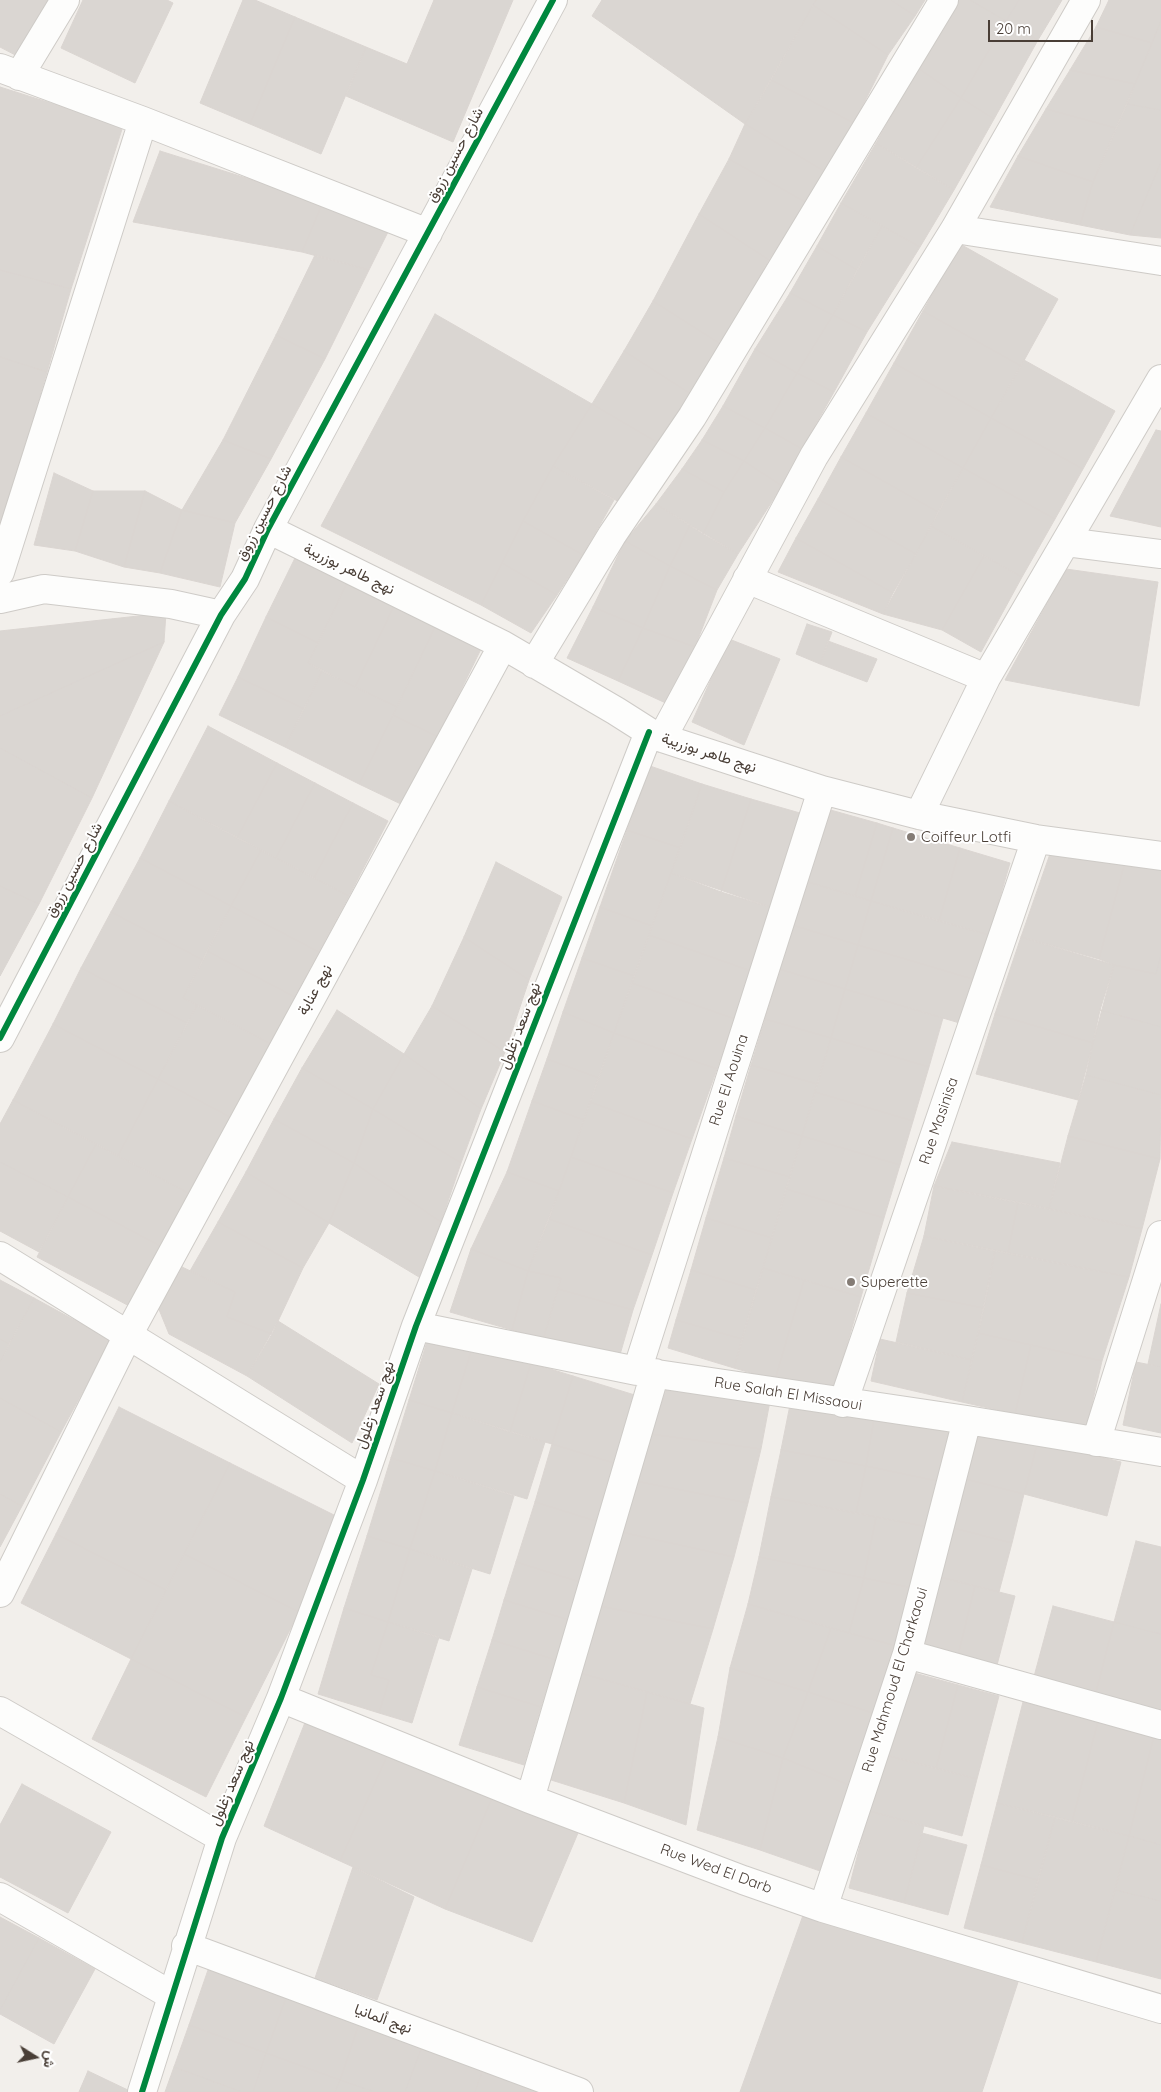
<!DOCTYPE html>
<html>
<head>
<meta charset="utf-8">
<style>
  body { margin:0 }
  #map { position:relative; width:1161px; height:2092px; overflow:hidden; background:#f2efeb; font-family:Quicksand,Vazirmatn,sans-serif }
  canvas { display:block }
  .north { position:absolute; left:10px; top:2032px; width:50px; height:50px; -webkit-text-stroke:4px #fff; paint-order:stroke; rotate:100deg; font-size:14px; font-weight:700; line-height:20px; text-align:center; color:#493e36 }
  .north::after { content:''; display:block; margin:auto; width:18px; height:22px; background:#493e36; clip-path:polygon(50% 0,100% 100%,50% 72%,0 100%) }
  .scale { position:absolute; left:988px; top:20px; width:105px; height:22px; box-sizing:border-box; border:2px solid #493e36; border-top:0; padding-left:6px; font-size:15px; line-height:18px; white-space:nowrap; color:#493e36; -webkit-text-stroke:4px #fff; paint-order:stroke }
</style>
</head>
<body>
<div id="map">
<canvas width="1161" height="2092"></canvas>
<div class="north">ش</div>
<div class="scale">20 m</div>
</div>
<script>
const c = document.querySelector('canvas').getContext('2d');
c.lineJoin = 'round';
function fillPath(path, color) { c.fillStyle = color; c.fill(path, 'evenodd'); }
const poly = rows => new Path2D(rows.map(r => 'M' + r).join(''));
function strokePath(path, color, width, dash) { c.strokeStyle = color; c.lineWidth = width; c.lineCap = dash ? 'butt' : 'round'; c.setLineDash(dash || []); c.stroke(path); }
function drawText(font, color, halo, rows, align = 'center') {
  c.font = font + ' Quicksand,Vazirmatn,sans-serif'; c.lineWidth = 4; c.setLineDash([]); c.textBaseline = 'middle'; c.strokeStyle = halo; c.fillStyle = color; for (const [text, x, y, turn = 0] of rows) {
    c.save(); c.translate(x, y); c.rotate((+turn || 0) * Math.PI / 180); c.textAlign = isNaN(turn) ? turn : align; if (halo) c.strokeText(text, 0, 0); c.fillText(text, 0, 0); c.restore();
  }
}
const building = poly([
  [0,0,54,0,23,59,0,47,0,0],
  [83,0,167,0,173,3,135,83,61,48,83,0],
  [243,0,255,0,295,17,250,124,200,103,243,0],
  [434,0,513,0,453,142,346,96,366,47,407,64,434,0],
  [602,0,816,0,745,124,592,16,602,0],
  [816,0,891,0,915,16,888,55,813,5,816,0],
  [891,0,925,0,915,16,891,0],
  [957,0,970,0,1006,21,961,98,918,68,957,0],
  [970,0,1019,0,1006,21,970,0],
  [1019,0,1062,0,1038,40,1006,21,1019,0],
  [1109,0,1161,0,1161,21,1152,43,1096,27,1109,0],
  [813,5,888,55,854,123,771,80,813,5],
  [295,17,366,47,321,154,250,124,295,17],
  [1006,21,1038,40,994,119,961,98,1006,21],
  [1161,21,1161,110,1127,104,1135,84,1161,21],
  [1096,27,1152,43,1135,84,1070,70,1096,27],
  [918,68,961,98,916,168,876,143,918,68],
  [1070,70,1135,84,1116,128,1046,109,1070,70],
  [771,80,854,123,824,171,745,124,771,80],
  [0,87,123,126,71,289,0,270,0,87],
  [961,98,994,119,954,190,916,168,961,98],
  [1127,104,1161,110,1161,162,1130,235,1080,225,1093,182,1127,104],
  [1046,109,1116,128,1093,182,1018,156,1046,109],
  [745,124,824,171,807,203,729,159,745,124],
  [876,143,954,190,920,247,841,203,876,143],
  [160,151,323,202,302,252,133,222,160,151],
  [1018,156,1093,182,1080,225,990,207,1018,156],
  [729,159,807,203,769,260,699,214,729,159],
  [1161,162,1161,238,1130,235,1161,162],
  [323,202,391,226,369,270,302,252,323,202],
  [841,203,882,226,857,270,817,246,841,203],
  [699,214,769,260,722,345,653,301,699,214],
  [882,226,920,247,867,332,833,315,882,226],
  [960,244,1058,299,1021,366,923,311,960,244],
  [817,246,857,270,833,315,790,293,817,246],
  [315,255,369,270,325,359,276,335,315,255],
  [0,270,71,289,47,372,0,357,0,270],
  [790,293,833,315,797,373,755,349,790,293],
  [653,301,722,345,694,396,624,351,653,301],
  [923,311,1021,366,991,418,894,363,923,311],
  [435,314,592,404,553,466,523,521,481,605,321,526,435,314],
  [833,315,867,332,834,392,797,373,833,315],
  [276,335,325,359,271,459,223,440,276,335],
  [755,349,797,373,765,428,723,406,755,349],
  [624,351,694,396,660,444,592,404,624,351],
  [0,357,47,372,0,528,0,357],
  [1024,360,1115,411,1083,469,991,418,1024,360],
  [894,363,991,418,963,468,866,413,894,363],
  [797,373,834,392,802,449,765,428,797,373],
  [592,404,660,444,623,504,553,466,592,404],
  [723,406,765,428,744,461,702,440,723,406],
  [866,413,963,468,938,512,841,457,866,413],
  [991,418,1083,469,1055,519,963,468,991,418],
  [765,428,802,449,782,486,744,461,765,428],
  [1156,430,1161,431,1161,527,1110,516,1156,430],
  [223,440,271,459,235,523,182,510,223,440],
  [702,440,744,461,724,492,682,469,702,440],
  [841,457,938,512,916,554,818,499,841,457],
  [744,461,782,486,738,554,703,534,724,492,744,461],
  [553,466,614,500,583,555,523,521,553,466],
  [963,468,1055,519,1022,577,931,526,963,468],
  [682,469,724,492,703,534,656,504,682,469],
  [54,473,93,491,75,551,34,545,54,473],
  [93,491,145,491,124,567,75,551,93,491],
  [145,491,182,510,160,573,124,567,145,491],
  [818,499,916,554,893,593,796,538,818,499],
  [656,504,690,525,670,566,625,541,656,504],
  [182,510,235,523,220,587,160,573,182,510],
  [523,521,583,555,557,595,502,563,523,521],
  [690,525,738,554,717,590,670,566,690,525],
  [931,526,984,556,942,630,883,614,931,526],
  [796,538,893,593,883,614,778,572,796,538],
  [625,541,670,566,643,628,593,607,625,541],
  [296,556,348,581,318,643,266,617,296,556],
  [984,556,1022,577,981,652,942,630,984,556],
  [502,563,557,595,531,633,481,605,502,563],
  [670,566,717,590,695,647,643,628,670,566],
  [1066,569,1158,582,1139,706,1005,680,1066,569],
  [348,581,395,604,355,687,308,663,348,581],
  [395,604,436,625,397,707,355,687,395,604],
  [593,607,643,628,618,681,567,658,593,607],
  [166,613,164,642,0,716,0,631,166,613],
  [266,617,318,643,308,663,322,671,304,709,238,677,266,617],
  [807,624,832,632,820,664,796,654,807,624],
  [436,625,482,647,438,737,393,715,436,625],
  [643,628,695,647,670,705,618,681,643,628],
  [729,639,780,659,744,745,692,722,729,639],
  [828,641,877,659,867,682,820,664,828,641],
  [164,642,92,798,0,748,0,716,164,642],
  [322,671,397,707,359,784,285,747,322,671],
  [238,677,304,709,285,747,219,715,238,677],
  [393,715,438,737,405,806,359,784,393,715],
  [208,726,277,763,237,838,169,801,208,726],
  [0,748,92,798,39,904,0,886,0,748],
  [277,763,315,783,276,858,237,838,277,763],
  [650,766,702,784,680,848,627,830,650,766],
  [315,783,353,803,314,878,276,858,315,783],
  [702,784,751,799,721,892,671,873,702,784],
  [751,799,807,815,773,908,721,892,751,799],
  [169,801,261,850,231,906,140,858,169,801],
  [353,803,388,821,349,896,314,878,353,803],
  [827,809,877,823,855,896,805,881,827,809],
  [877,823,893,828,871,901,855,896,877,823],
  [893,828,960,848,939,921,871,901,893,828],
  [627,830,680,848,652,926,600,907,627,830],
  [960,848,1010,863,989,935,939,921,960,848],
  [261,850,349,896,319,952,231,906,261,850],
  [1051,851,1125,862,1099,959,1021,937,1051,851],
  [140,858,231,906,203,960,111,912,140,858],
  [496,862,562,897,529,980,464,937,496,862],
  [1125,862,1161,871,1161,955,1156,974,1114,965,1099,959,1125,862],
  [671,873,773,908,751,971,649,935,671,873],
  [805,881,871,901,858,945,792,925,805,881],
  [0,886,39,904,0,976,0,886],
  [871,901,989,935,976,980,858,945,871,901],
  [231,906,319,952,295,997,207,951,231,906],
  [600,907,652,926,634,976,582,958,600,907],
  [111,912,203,960,183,998,197,1005,187,1023,81,968,111,912],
  [792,925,858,945,845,989,779,969,792,925],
  [649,935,751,971,735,1019,632,983,649,935],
  [464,937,529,980,505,1052,432,1006,464,937],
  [1021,937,1114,965,1093,1043,995,1014,1021,937],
  [858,945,976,980,963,1024,845,989,858,945],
  [207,951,295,997,271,1044,183,998,207,951],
  [1161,955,1161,1027,1100,1010,1114,965,1156,974,1161,955],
  [582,958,634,976,614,1033,563,1012,582,958],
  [81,968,187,1023,158,1079,53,1024,81,968],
  [779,969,845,989,831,1038,765,1019,779,969],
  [632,983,735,1019,717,1069,614,1033,632,983],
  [845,989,943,1018,929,1067,831,1038,845,989],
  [197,1005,271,1044,232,1118,158,1079,197,1005],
  [432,1006,505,1052,481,1109,404,1054,432,1006],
  [337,1010,404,1054,373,1109,302,1068,337,1010],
  [1100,1010,1161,1027,1161,1095,1086,1075,1100,1010],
  [563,1012,614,1033,599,1078,547,1059,563,1012],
  [995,1014,1093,1043,1078,1100,976,1074,995,1014],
  [765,1019,831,1038,817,1084,751,1065,765,1019],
  [53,1024,158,1079,118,1156,13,1100,53,1024],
  [614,1033,717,1069,692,1139,590,1102,614,1033],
  [831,1038,929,1067,913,1121,815,1092,831,1038],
  [404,1054,481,1109,461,1163,373,1109,404,1054],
  [547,1059,599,1078,584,1120,532,1101,547,1059],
  [751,1065,817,1084,802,1136,736,1116,751,1065],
  [302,1068,373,1109,354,1163,274,1119,302,1068],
  [1086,1075,1161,1095,1160,1159,1068,1136,1086,1075],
  [158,1079,232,1118,192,1195,118,1156,158,1079],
  [815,1092,913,1121,900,1165,802,1136,815,1092],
  [13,1100,96,1144,68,1197,0,1162,0,1124,13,1100],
  [532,1101,584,1120,559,1191,507,1172,532,1101],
  [590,1102,692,1139,673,1193,571,1157,590,1102],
  [373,1109,461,1163,441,1222,354,1163,373,1109],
  [736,1116,802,1136,790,1177,724,1158,736,1116],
  [274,1119,354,1163,329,1223,246,1172,274,1119],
  [802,1136,900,1165,884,1218,786,1189,802,1136],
  [1068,1136,1160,1159,1142,1229,1049,1209,1068,1136],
  [952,1142,1060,1163,1049,1209,934,1186,952,1142],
  [96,1144,192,1195,164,1248,68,1197,96,1144],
  [571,1157,673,1193,652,1255,549,1219,571,1157],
  [724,1158,790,1177,772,1238,706,1218,724,1158],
  [0,1162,68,1197,39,1252,0,1231,0,1162],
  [354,1163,441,1222,419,1277,329,1223,354,1163],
  [246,1172,329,1223,303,1268,218,1222,246,1172],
  [507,1172,559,1191,528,1271,471,1249,507,1172],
  [934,1186,1018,1202,1008,1253,924,1236,934,1186],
  [786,1189,884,1218,861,1297,763,1268,786,1189],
  [68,1197,164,1248,133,1308,37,1257,68,1197],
  [1018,1202,1142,1229,1129,1277,1008,1253,1018,1202],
  [706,1218,772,1238,756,1290,691,1270,706,1218],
  [549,1219,652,1255,633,1310,558,1289,561,1278,528,1271,549,1219],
  [218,1222,303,1268,272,1334,227,1317,235,1292,190,1271,218,1222],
  [924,1236,995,1251,984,1308,907,1293,924,1236],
  [471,1249,528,1271,512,1330,450,1312,471,1249],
  [995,1251,1129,1277,1102,1361,978,1333,995,1251],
  [182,1267,235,1292,227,1317,272,1334,247,1376,169,1334,158,1307,182,1267],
  [763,1268,804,1280,775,1380,734,1368,763,1268],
  [691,1270,756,1290,742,1339,676,1320,691,1270],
  [528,1271,561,1278,543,1340,512,1330,528,1271],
  [0,1280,34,1298,9,1344,0,1339,0,1280],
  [804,1280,861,1297,832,1396,775,1380,804,1280],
  [558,1289,633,1310,619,1358,543,1340,558,1289],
  [907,1293,984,1308,972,1360,896,1342,907,1293],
  [34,1298,111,1340,61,1432,0,1398,0,1362,34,1298],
  [1161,1304,1161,1367,1148,1364,1161,1304],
  [676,1320,742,1339,734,1368,668,1348,676,1320],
  [278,1321,379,1384,352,1443,247,1376,278,1321],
  [430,1332,473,1345,452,1413,409,1400,430,1332],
  [978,1333,1031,1345,1015,1414,962,1402,978,1333],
  [0,1339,9,1344,0,1362,0,1339],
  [880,1339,972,1360,962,1402,871,1381,880,1339],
  [473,1345,531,1363,510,1432,452,1413,473,1345],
  [1031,1345,1102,1361,1086,1430,1015,1414,1031,1345],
  [1136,1362,1161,1367,1161,1433,1123,1425,1136,1362],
  [531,1363,573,1376,552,1444,510,1432,531,1363],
  [573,1376,638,1396,617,1464,552,1444,573,1376],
  [669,1382,770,1401,761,1449,650,1434,669,1382],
  [0,1398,61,1432,22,1506,0,1494,0,1398],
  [409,1400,452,1413,435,1471,391,1458,409,1400],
  [791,1400,875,1413,866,1466,781,1450,791,1400],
  [119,1407,230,1463,166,1590,56,1534,119,1407],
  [452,1413,545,1442,527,1499,435,1471,452,1413],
  [875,1413,952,1428,942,1482,866,1466,875,1413],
  [975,1424,1038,1441,1024,1494,961,1478,975,1424],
  [650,1434,761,1449,748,1503,635,1481,650,1434],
  [1038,1441,1121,1462,1107,1516,1024,1494,1038,1441],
  [552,1444,617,1464,599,1522,535,1502,552,1444],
  [781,1450,866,1466,856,1513,771,1497,781,1450],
  [391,1458,435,1471,410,1549,367,1536,391,1458],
  [230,1463,344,1520,299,1612,184,1554,230,1463],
  [866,1466,942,1482,933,1528,856,1513,866,1466],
  [435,1471,514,1496,490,1574,410,1549,435,1471],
  [961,1478,1024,1494,1012,1543,949,1527,961,1478],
  [635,1481,748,1503,734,1557,621,1532,635,1481],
  [0,1494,22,1506,0,1547,0,1494],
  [771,1497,876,1517,864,1578,759,1557,771,1497],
  [535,1502,599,1522,580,1582,516,1562,535,1502],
  [876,1517,933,1528,918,1589,864,1578,876,1517],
  [949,1527,1012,1543,999,1592,936,1576,949,1527],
  [621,1532,734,1557,713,1629,600,1606,621,1532],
  [56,1534,166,1590,131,1659,21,1603,56,1534],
  [367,1536,410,1549,388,1622,344,1608,367,1536],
  [1136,1541,1161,1547,1161,1634,1114,1622,1136,1541],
  [410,1549,472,1569,449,1641,388,1622,410,1549],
  [184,1554,299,1612,246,1717,131,1659,184,1554],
  [759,1557,864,1578,849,1633,748,1604,759,1557],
  [516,1562,580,1582,569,1620,504,1600,516,1562],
  [936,1576,975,1586,957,1659,918,1649,936,1576],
  [864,1578,918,1589,900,1647,849,1633,864,1578],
  [975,1586,1015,1596,996,1669,957,1659,975,1586],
  [504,1600,569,1620,556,1660,492,1640,504,1600],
  [748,1604,831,1628,808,1692,730,1668,748,1604],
  [600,1606,713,1629,690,1704,580,1673,600,1606],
  [1053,1606,1114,1622,1094,1700,1032,1684,1053,1606],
  [344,1608,388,1622,371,1675,389,1680,379,1713,318,1694,344,1608],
  [388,1622,439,1637,412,1723,379,1713,389,1680,371,1675,388,1622],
  [1114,1622,1161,1634,1161,1718,1094,1700,1114,1622],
  [831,1628,900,1647,873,1713,808,1692,831,1628],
  [492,1640,556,1660,541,1707,477,1687,492,1640],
  [131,1659,246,1717,206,1797,92,1739,131,1659],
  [730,1668,808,1692,783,1758,718,1737,730,1668],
  [907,1671,958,1685,936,1768,885,1755,907,1671],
  [580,1673,647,1692,624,1803,548,1779,580,1673],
  [958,1685,999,1696,977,1779,936,1768,958,1685],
  [477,1687,541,1707,524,1765,459,1745,477,1687],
  [647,1692,704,1708,686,1825,624,1803,647,1692],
  [808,1692,873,1713,849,1785,783,1758,808,1692],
  [1023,1702,1098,1721,1072,1822,997,1803,1023,1702],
  [306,1720,387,1756,340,1861,264,1826,306,1720],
  [1098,1721,1154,1736,1129,1836,1072,1822,1098,1721],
  [1154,1736,1161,1738,1161,1845,1129,1836,1154,1736],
  [718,1737,783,1758,760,1850,697,1830,718,1737],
  [885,1755,977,1779,962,1836,869,1811,885,1755],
  [387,1756,495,1791,445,1909,340,1861,387,1756],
  [783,1758,849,1785,820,1871,760,1850,783,1758],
  [22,1784,111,1832,68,1913,0,1877,0,1825,22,1784],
  [495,1791,578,1833,532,1942,445,1909,495,1791],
  [997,1803,1055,1817,1038,1880,981,1865,997,1803],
  [869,1811,924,1826,904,1903,849,1888,869,1811],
  [1055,1817,1129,1836,1096,1962,1022,1943,1055,1817],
  [922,1833,967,1845,948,1915,904,1903,922,1833],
  [1129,1836,1161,1845,1161,1901,1115,1890,1129,1836],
  [981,1865,1038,1880,1022,1943,964,1928,981,1865],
  [353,1867,414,1897,377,2000,315,1978,353,1867],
  [1115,1890,1161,1901,1161,1979,1096,1962,1115,1890],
  [806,1907,1020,1976,982,2092,740,2092,806,1907],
  [0,1917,39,1938,0,2010,0,1917],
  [39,1938,95,1969,54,2044,0,2014,0,2010,39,1938],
  [209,1967,287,1995,266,2053,189,2025,209,1967],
  [287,1995,360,2021,340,2080,266,2053,287,1995],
  [360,2021,423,2044,405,2092,375,2092,340,2080,360,2021],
  [189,2025,266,2053,253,2092,242,2092,174,2067,189,2025],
  [423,2044,484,2066,475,2092,405,2092,423,2044],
  [266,2053,340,2080,335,2092,253,2092,266,2053],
  [484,2066,555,2092,475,2092,484,2066],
  [174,2067,242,2092,165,2092,174,2067],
  [88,2071,132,2092,79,2092,88,2071],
  [340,2080,375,2092,335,2092,340,2080]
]);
fillPath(building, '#dad6d2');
strokePath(building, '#dad5d1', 1);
const minor = poly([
  [0,68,143,121,428,233],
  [19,76,65,0],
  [955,229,1161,261],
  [268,529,503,645,616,711,649,732,662,738,822,790,919,815,1036,839,1161,856],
  [1066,542,1161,554],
  [0,572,143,121],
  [747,579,986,678],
  [0,599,44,589,171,604,221,615],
  [534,664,612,535,692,417,944,0],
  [662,738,814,456,955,229,1086,0],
  [919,815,986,678,1161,379],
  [0,1038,221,615,245,579,268,529,553,0],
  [0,1256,363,1480],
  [416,1326,637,1371,967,1420,1161,1452],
  [637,1371,822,790],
  [843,1403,1036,839],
  [1096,1442,1161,1235],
  [0,1593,128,1335,503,645],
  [907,1654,1161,1725],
  [281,1698,530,1799,743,1880,823,1908,1161,2009],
  [0,1711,222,1838],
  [530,1799,655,1373],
  [0,1897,171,1995],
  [823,1908,907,1654,967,1420],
  [186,1946,579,2092],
  [142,2092,222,1838,281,1698,363,1480,416,1326,649,732]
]);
strokePath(minor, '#cecbc7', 30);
strokePath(minor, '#fdfdfc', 28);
strokePath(poly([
  [0,1038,221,615,245,579,268,529,553,0],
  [142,2092,222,1838,281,1698,363,1480,416,1326,649,732]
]), '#00873e', 6);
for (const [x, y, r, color] of [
  [911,837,5,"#847c75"],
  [851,1282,5,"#847c75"]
]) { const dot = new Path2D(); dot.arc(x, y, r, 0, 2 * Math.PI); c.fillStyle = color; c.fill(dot); strokePath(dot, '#fff', 2); }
drawText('15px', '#493e36', '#fff', [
  ["شارع حسين زروق",455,155,-62],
  ["شارع حسين زروق",264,513,-63],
  ["نهج طاهر بوزريبة",349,569,26],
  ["نهج طاهر بوزريبة",709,753,18],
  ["شارع حسين زروق",74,870,-62],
  ["نهج عنابة",315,990,-61],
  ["نهج سعد زغلول",520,1026,-69],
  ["Rue El Aouina",729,1080,-72],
  ["Rue Masinisa",939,1121,-71],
  ["Rue Salah El Missaoui",788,1394,9],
  ["نهج سعد زغلول",375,1405,-71],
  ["Rue Mahmoud El Charkaoui",895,1680,-73],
  ["نهج سعد زغلول",232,1783,-67],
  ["Rue Wed El Darb",716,1869,20],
  ["نهج ألمانيا",383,2019,20]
]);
drawText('15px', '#493e36', '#fff', [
  ["Coiffeur Lotfi",921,837],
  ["Superette",861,1282]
], 'left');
</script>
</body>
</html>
